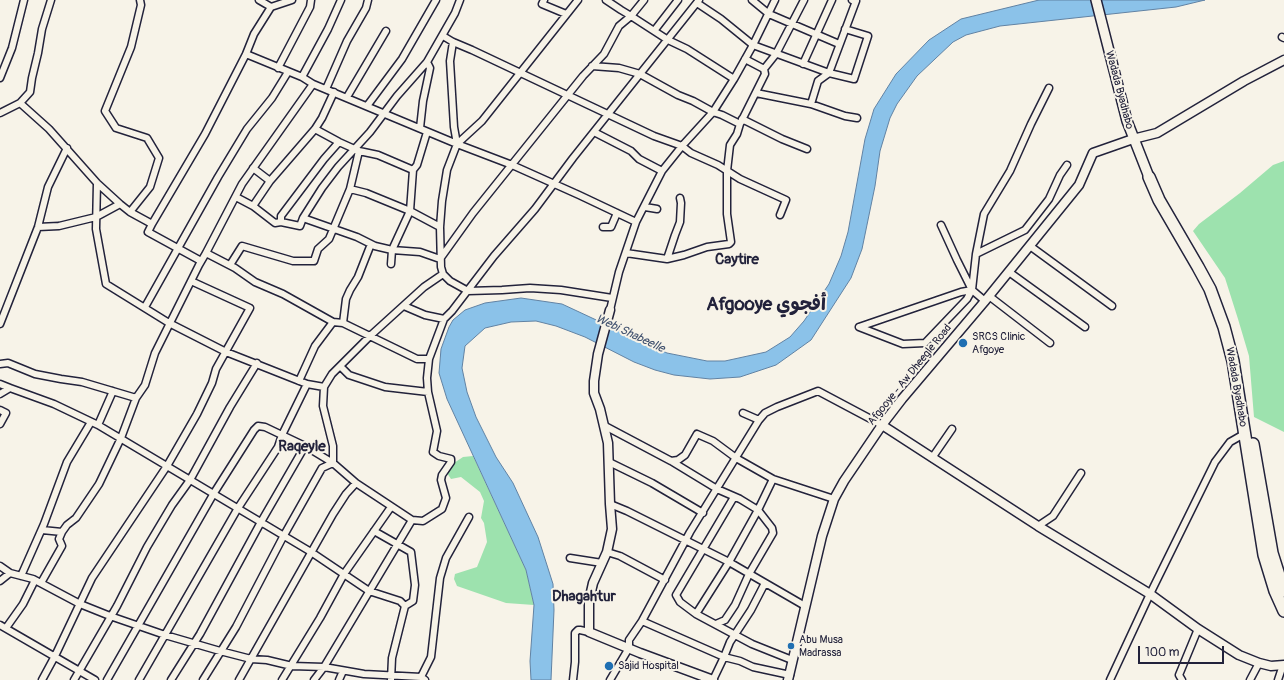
<!DOCTYPE html>
<html>
<head>
<meta charset="utf-8">
<style>
  body { margin:0 }
  #map { position:relative; width:1284px; height:680px; overflow:hidden; background:#f7f3e8; font-family:Pangolin,sans-serif }
  canvas { display:block }
  .scale { position:absolute; left:1138px; top:646px; width:86px; height:18px; box-sizing:border-box; border:2px solid #22223b; border-top:0; padding-left:5px; font-size:12px; line-height:14px; white-space:nowrap; color:#22223b; -webkit-text-stroke:3px #f7f3e8; paint-order:stroke }
</style>
</head>
<body>
<div id="map">
<canvas width="1284" height="680"></canvas>
<div class="scale">100 m</div>
</div>
<script>
const c = document.querySelector('canvas').getContext('2d');
c.lineJoin = 'round';
function fillPath(path, color) { c.fillStyle = color; c.fill(path, 'evenodd'); }
const poly = rows => new Path2D(rows.map(r => 'M' + r).join(''));
function strokePath(path, color, width, dash) { c.strokeStyle = color; c.lineWidth = width; c.lineCap = dash ? 'butt' : 'round'; c.setLineDash(dash || []); c.stroke(path); }
function drawText(font, color, halo, rows, align = 'center') {
  c.font = font + ' Pangolin,"Playpen Sans Arabic",sans-serif'; c.lineWidth = 4; c.setLineDash([]); c.textBaseline = 'middle'; c.strokeStyle = halo; c.fillStyle = color; for (const [text, x, y, turn = 0] of rows) {
    c.save(); c.translate(x, y); c.rotate((+turn || 0) * Math.PI / 180); c.textAlign = isNaN(turn) ? turn : align; if (halo) c.strokeText(text, 0, 0); c.fillText(text, 0, 0); c.restore();
  }
}
fillPath(poly([
  [1284,161,1284,432,1254,417,1249,356,1238,319,1225,278,1193,231,1199,224,1240,193,1273,165],
  [473,456,526,570,534,605,506,603,457,586,454,579,455,574,477,567,487,542,484,523,481,518,484,501,480,492,461,477,451,479,447,473,454,463,463,457]
]), '#9de2ae');
const water = poly([
  [1039,0,1205,0,1176,7,1000,26,966,35,953,42,917,76,897,104,890,118,880,151,875,186,862,249,851,278,811,340,776,365,740,377,710,379,674,375,655,370,634,362,585,337,556,326,536,321,511,322,485,328,465,346,462,368,467,392,476,417,496,457,513,483,538,537,553,584,554,610,551,680,531,680,530,661,534,605,526,570,447,399,439,373,441,349,449,327,453,320,465,310,485,303,521,298,562,304,667,353,707,361,725,361,766,352,790,337,804,321,829,284,841,256,848,232,865,139,874,109,896,74,929,40,961,19,1039,0]
]);
fillPath(water, '#8bc2e9');
strokePath(water, '#6182a3', 1);
const street = poly([
  [259,0,271,7],
  [460,0,455,13,427,62,397,96,370,132,338,167,322,188,303,218,357,237,375,246,392,250,420,252,440,259,473,213,583,76,604,54,619,26,631,16,644,0],
  [544,0,542,4,566,14],
  [578,0,482,121,457,144,447,170,442,201,440,227,441,267,443,274,450,281,468,291,502,290,530,288,561,290,612,298],
  [606,0,621,10,631,16,668,40,687,49,734,79],
  [752,0,769,14,839,44],
  [697,3,721,19,753,45,829,73,854,79,868,36,845,29],
  [654,31,678,0],
  [443,36,453,42,472,50,654,136,682,146,691,153,718,165,740,179,786,200,780,215],
  [1282,37,1284,38],
  [453,42,450,61,454,127,457,144],
  [246,54,302,77,313,84,457,144,512,165,579,195,636,222],
  [803,64,832,0],
  [592,66,619,68,640,74,678,95,693,101,713,112,722,115,740,124],
  [278,68,310,7,311,0],
  [764,69,776,54,804,0],
  [302,77,328,29,341,0],
  [0,78,12,48,24,0],
  [326,89,347,41,366,8,368,0],
  [756,93,811,104,845,116,857,118],
  [347,97,386,31],
  [20,103,49,129,97,183,120,204,130,212,150,187,159,158,147,138,116,128,105,111,131,47,141,5,140,0],
  [811,104,818,81,829,73,856,1,852,0],
  [367,106,402,59,436,0],
  [0,113,20,103,30,92,32,78,38,53,42,29,51,0],
  [742,119,782,139,807,149],
  [420,128,423,101,430,68,427,62],
  [315,129,339,142,359,151,378,155,413,170],
  [594,132,631,151,639,159,662,171],
  [253,168,270,181],
  [97,183,96,229,106,284,169,323,226,352,307,384,324,387],
  [350,189,366,193,410,211,440,227],
  [236,197,253,206,275,223,281,222],
  [253,206,270,181,315,129,322,118,334,92],
  [645,207,657,209],
  [130,212,152,224,205,134,246,54,254,34,271,7,292,0],
  [303,218,300,226,281,222,281,216,324,159,339,142],
  [152,224,148,232,201,261],
  [941,225,957,260,972,290,985,301],
  [38,227,59,226,96,217,120,204],
  [603,227,611,227,617,213],
  [1030,246,1112,306],
  [206,253,235,268,255,282,283,294,333,322,343,323,417,359,429,359],
  [626,253,667,259,684,255,707,247,729,244,731,242,727,214,727,171,730,145,737,134,740,124,765,74,764,69,745,59],
  [976,254,984,214,1010,171,1031,124,1049,88],
  [667,259,675,235,680,222,681,203,680,198],
  [391,264,392,250,410,211,413,170,417,165,427,132],
  [230,265,242,246,293,261,314,261,318,249,329,239,350,189,359,151],
  [1009,272,1085,327],
  [989,296,1050,343],
  [404,306,425,315,444,319],
  [145,307,218,177,247,129,272,98,288,72],
  [610,310,619,272,636,222,662,171,682,146,713,112,734,79,753,45,775,0],
  [343,323,346,299,350,290,358,277,371,244],
  [0,324,38,227,48,187,67,148],
  [859,327,903,344,925,343,967,299,972,290,976,254,1025,230,1049,199,1060,175,1067,165],
  [859,327,961,292,972,290],
  [0,364,8,363,35,374,61,379,82,382,136,398],
  [340,366,349,375,385,387,428,392],
  [299,381,315,346,333,322],
  [0,384,10,388],
  [0,394,10,388,54,404,98,425,311,552,369,591,400,601,405,606,392,658,391,680],
  [0,410,6,413,0,424],
  [743,413,759,420],
  [98,425,113,391],
  [605,426,671,461,717,489,740,499,758,510,772,528,773,533,749,574,735,605,725,620,716,624],
  [932,458,952,429],
  [671,461,678,460,685,455,697,434,713,441,736,458,773,479,834,499],
  [609,462,652,483,703,513],
  [734,497,676,595,680,602,696,614,752,644,792,660],
  [610,504,627,511,729,562,805,606],
  [1038,526,1053,516,1081,473],
  [42,530,62,532,67,525,76,518,99,484,121,438,136,398,145,385,155,353,199,265,206,253,242,184,313,84],
  [374,531,411,552,415,585,413,601,405,606],
  [607,552,620,556,665,580],
  [570,558,602,563],
  [0,566,10,573,33,579,80,604,110,616,165,635,220,651,251,659,267,660,292,666,324,667,364,674,421,677,425,680],
  [21,576,44,524,67,462,91,422],
  [0,581,10,573],
  [41,583,62,546,59,539,62,532],
  [696,614,729,562,758,510,773,479],
  [642,621,724,657,740,661,753,667,790,675],
  [0,625,95,680],
  [6,628,23,604,35,580],
  [421,677,431,657,440,578,446,558,469,517],
  [42,680,55,656,92,578,167,466,197,414,212,383,216,369,250,308,191,281],
  [74,680,117,606,147,547,172,505,190,480,230,407,257,363],
  [107,680,214,493,254,430,258,426,265,427,305,446,333,463,356,483,412,520,423,521,442,509,446,498,441,480,442,475,451,462,451,459,439,456,433,452,437,431,428,392,427,378,429,359,444,319,452,311,494,256,535,209,573,158,699,0],
  [139,680,238,508,278,447,282,435,307,384],
  [171,680,200,634,261,522,305,446],
  [203,680,236,627,283,537,322,468,333,463,333,446,323,406,324,387,332,374,370,336,424,287,443,274],
  [239,680,333,514,346,494,356,483],
  [282,680,320,618,344,574,391,507],
  [314,680,324,667,412,520],
  [339,680,343,671],
  [573,680,575,662,575,633,578,630,580,630,589,632],
  [610,680,629,648,629,640,642,621,690,532,759,420,765,413,777,407,818,391,882,425],
  [713,680,724,657,730,642,751,610,765,583],
  [1110,680,1150,594,1215,462,1230,442,1244,434],
  [1182,680,1179,675,1198,629],
  [1250,680,1259,663],
  [1278,680,1283,665,1284,666]
]);
const secondary = poly([
  [610,310,598,354,594,381,594,393,600,409,608,443,610,504,612,529,607,552,593,583,589,601,589,632,640,653,713,680],
  [882,425,1038,526,1150,594,1198,629,1239,655,1259,663,1271,666,1284,665],
  [788,680,822,536,834,499,844,481,882,425,902,399,985,301,1079,185,1093,153,1133,139,1157,133,1244,81,1284,60]
]);
const primary = poly([
  [1096,0,1127,121,1149,177]
]);
const highway = poly([
  [1149,177,1159,200,1198,267,1210,289,1224,327,1233,361,1264,555,1275,591,1284,611],
  [1253,444,1272,553,1284,591]
]);
strokePath(street, '#22223b', 9);
strokePath(secondary, '#22223b', 11);
strokePath(primary, '#22223b', 12);
strokePath(highway, '#22223b', 14);
strokePath(street, '#f7f3e8', 6);
strokePath(secondary, '#f7f3e8', 8);
strokePath(primary, '#f7f3e8', 9);
strokePath(highway, '#f7f3e8', 11);
for (const [x, y, r, color] of [
  [963,343,5,"#1f6fb2"],
  [791,646,4,"#1f6fb2"],
  [609,666,5,"#1f6fb2"]
]) { const dot = new Path2D(); dot.arc(x, y, r, 0, 2 * Math.PI); c.fillStyle = color; c.fill(dot); strokePath(dot, '#f7f3e8', 1.5); }
drawText('11px', '#22223b', '#f7f3e8', [
  ["Wadada Byadhabo",1119,90,75],
  ["Afgooye - Aw Dheegle Road",910,375,-51],
  ["Wadada Byadhabo",1236,387,80]
]);
drawText('11px', '#22223b', '#f7f3e8', [
  ["SRCS Clinic",972,337],
  ["Afgoye",972,350],
  ["Abu Musa",799,640],
  ["Madrassa",799,653],
  ["Sajid Hospital",618,666]
], 'left');
drawText('italic 12px', '#42526f', '#f7f3e8', [
  ["Webi Shabeelle",630,334,25]
]);
drawText('bold 15px', '#22223b', '#f7f3e8', [
  ["Caytire",737,260],
  ["Raqeyle",302,447],
  ["Dhagahtur",584,597]
]);
drawText('bold 19px', '#22223b', '#f7f3e8', [
  ["Afgooye أفجوي",766,305]
]);
</script>
</body>
</html>
